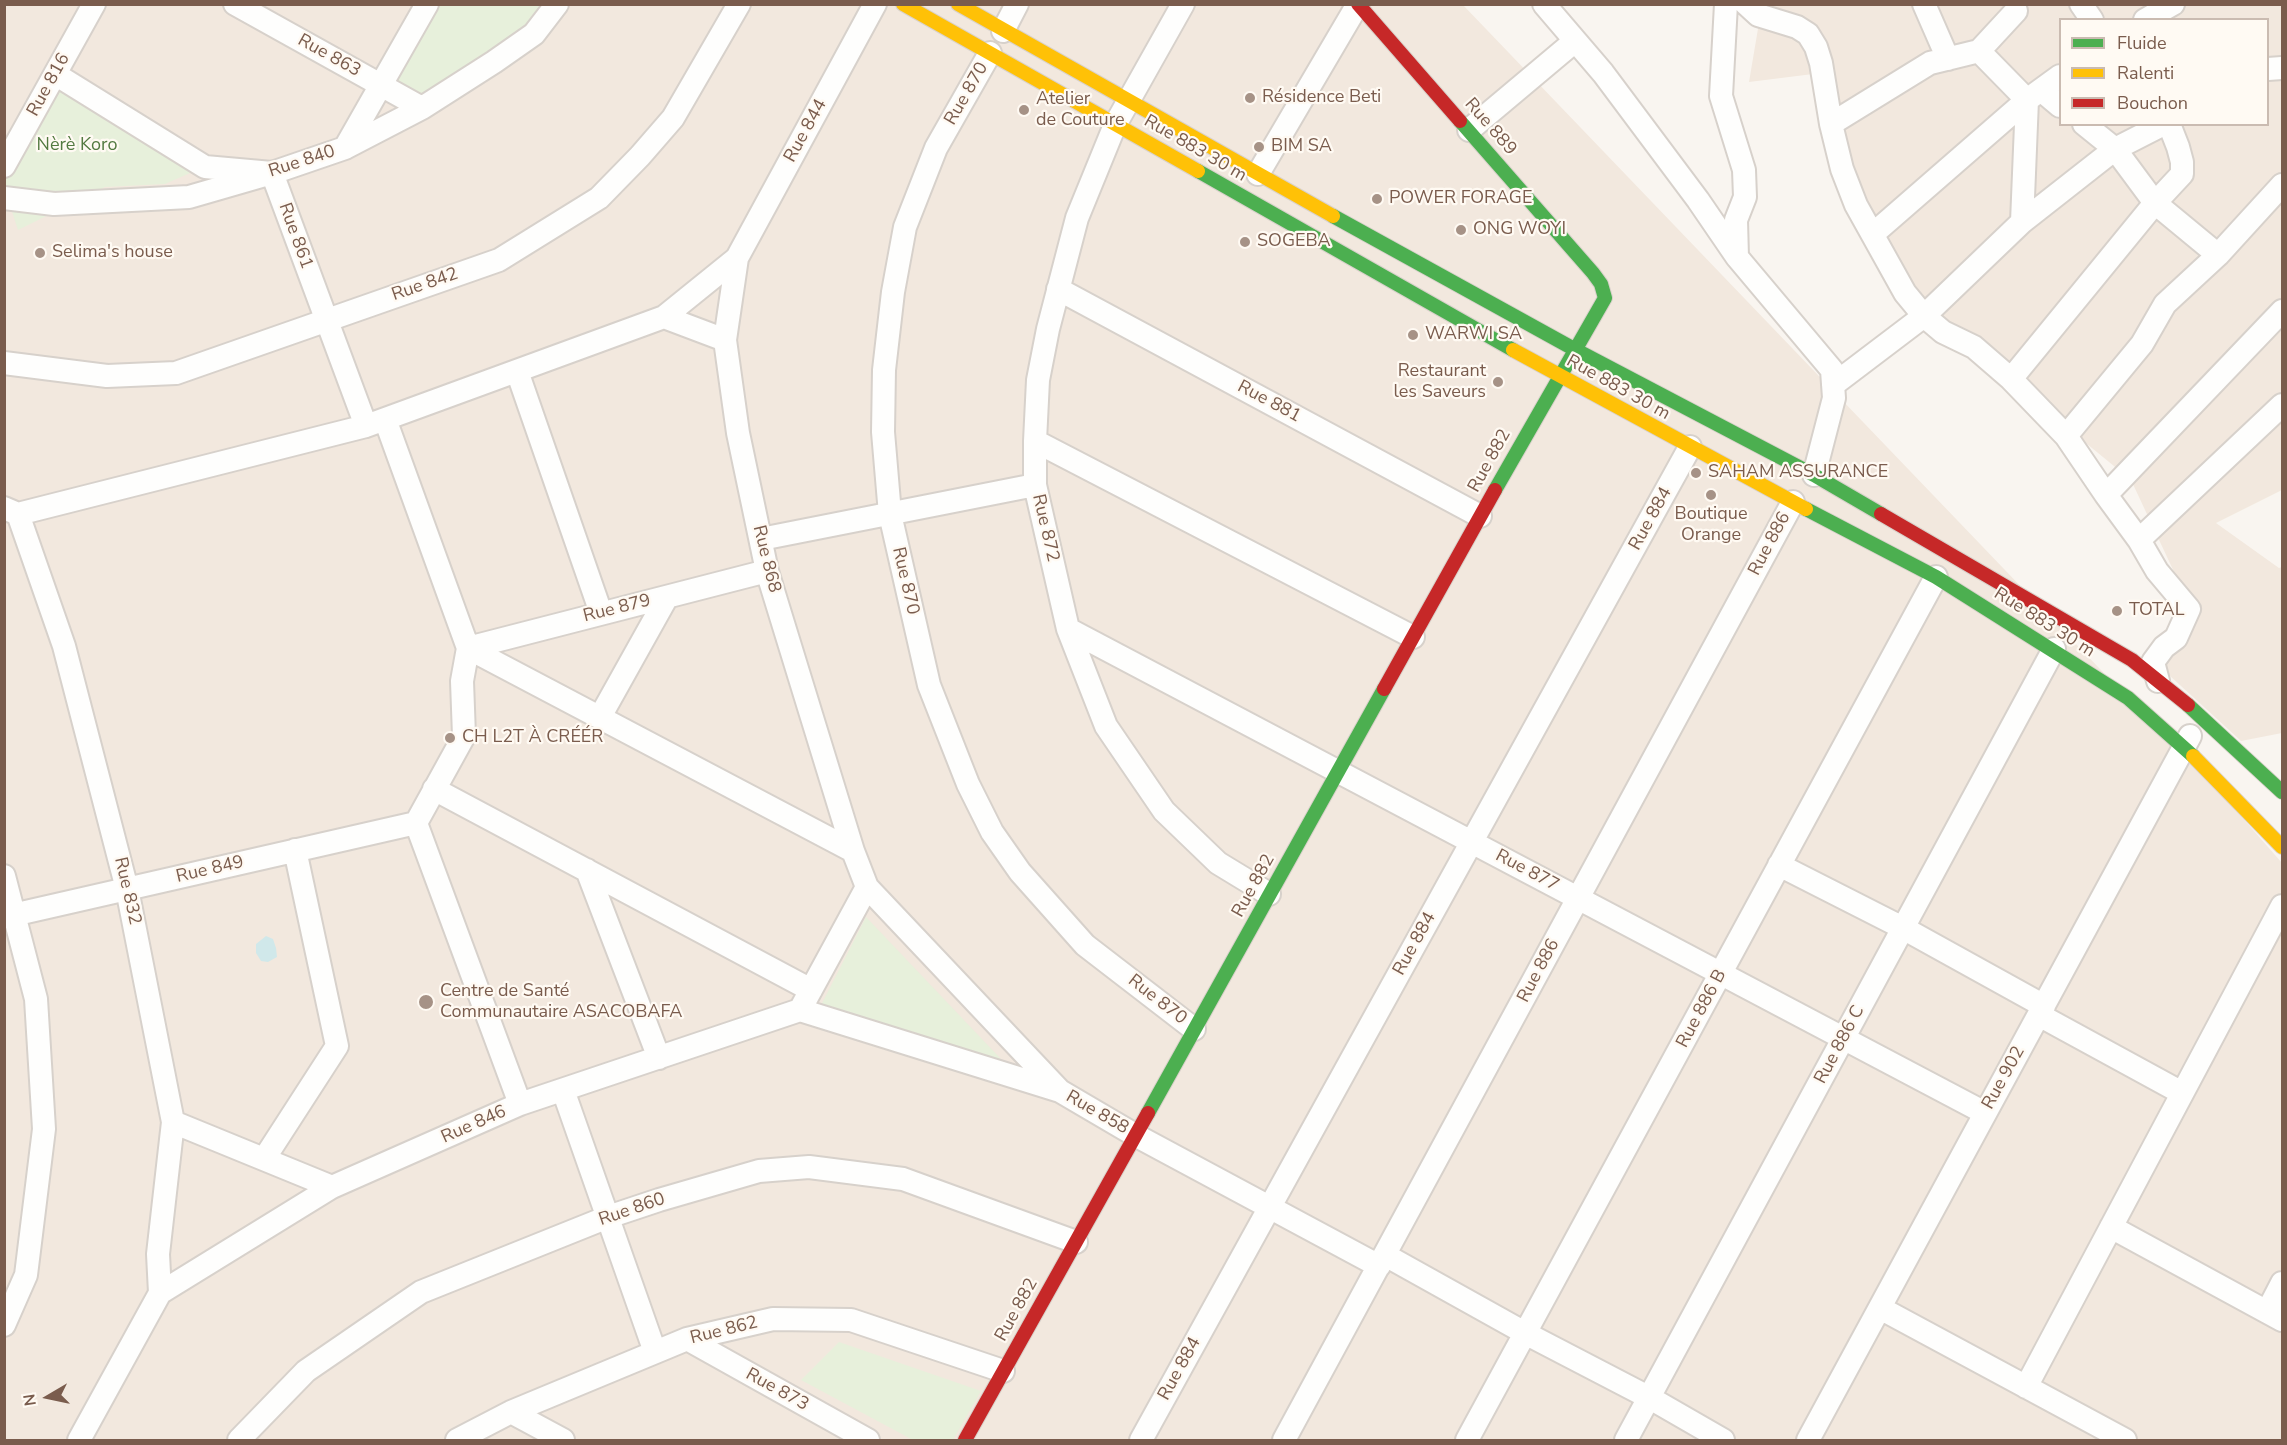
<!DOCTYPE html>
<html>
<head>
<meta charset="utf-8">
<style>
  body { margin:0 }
  #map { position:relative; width:2287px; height:1445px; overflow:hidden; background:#f9f5f0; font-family:"Nunito Sans",sans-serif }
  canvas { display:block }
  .frame { position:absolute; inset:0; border:6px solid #7a5c4d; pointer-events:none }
  .legend { position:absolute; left:2059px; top:18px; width:210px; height:108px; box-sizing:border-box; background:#fffaf3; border:2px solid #cabbb1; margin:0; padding:8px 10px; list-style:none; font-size:18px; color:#7a5c4d }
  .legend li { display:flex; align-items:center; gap:12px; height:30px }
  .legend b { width:30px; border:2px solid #cabbb1 }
  .north { position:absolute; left:18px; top:1367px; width:60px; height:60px; -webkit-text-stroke:4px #fffaf3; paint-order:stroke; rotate:261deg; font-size:16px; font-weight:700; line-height:24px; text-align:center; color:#7a5c4d }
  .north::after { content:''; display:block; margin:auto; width:21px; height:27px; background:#7a5c4d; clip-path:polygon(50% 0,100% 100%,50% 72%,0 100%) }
</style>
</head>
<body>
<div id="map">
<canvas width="2287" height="1445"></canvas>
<div class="frame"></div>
<ul class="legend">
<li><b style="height:8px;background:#4caf50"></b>Fluide</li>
<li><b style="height:8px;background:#ffc107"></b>Ralenti</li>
<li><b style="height:8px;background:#c62828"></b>Bouchon</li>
</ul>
<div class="north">N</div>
</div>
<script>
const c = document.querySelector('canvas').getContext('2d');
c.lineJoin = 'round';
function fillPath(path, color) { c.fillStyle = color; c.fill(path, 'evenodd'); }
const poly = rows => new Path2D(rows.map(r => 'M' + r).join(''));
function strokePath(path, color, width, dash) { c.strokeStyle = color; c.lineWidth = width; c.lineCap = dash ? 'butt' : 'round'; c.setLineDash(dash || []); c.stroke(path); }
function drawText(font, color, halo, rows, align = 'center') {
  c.font = font + ' "Nunito Sans",sans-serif'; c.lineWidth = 4.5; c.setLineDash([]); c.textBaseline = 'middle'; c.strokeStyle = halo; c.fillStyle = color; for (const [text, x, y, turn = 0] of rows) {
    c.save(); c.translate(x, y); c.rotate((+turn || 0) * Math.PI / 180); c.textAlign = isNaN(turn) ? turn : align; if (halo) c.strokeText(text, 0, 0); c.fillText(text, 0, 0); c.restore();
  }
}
fillPath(poly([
  [5,5,1463,5,2240,815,2282,863,2282,1440,5,1440],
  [1762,5,2282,5,2282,490,2216,523,2279,568,2282,567,2282,733,2241,741,2157,664,2190,606,2131,480,1910,299,1843,170,1829,72,1749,82],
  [2060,20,2268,20,2268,124,2060,124]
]), '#f2e8de');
fillPath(poly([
  [437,5,545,5,533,21,422,102,394,79],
  [62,81,206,166,165,184,105,187,18,230,5,190,4,170],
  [866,917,1019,1078,816,1015],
  [839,1342,981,1391,953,1440,913,1440,801,1380]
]), '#e7f0db');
fillPath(poly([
  [266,936,273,939,276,948,277,957,268,962,261,961,256,953,256,944]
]), '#d0e8ea');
const street = poly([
  [235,4,422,108],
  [875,4,737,258,725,340,738,433,767,571,853,851,867,887,1060,1091],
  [1183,4,1115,125,1077,218,1048,329,1038,380,1035,441,1035,485,1068,629,1106,726,1164,811,1218,863,1269,894],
  [1544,4,1603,73,1698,200,1737,257],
  [1726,4,1721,96,1744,170,1745,197,1736,220,1737,257,1832,370,1834,398,1814,475],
  [1746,4,1758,15,1797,27,1808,34,1816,47,1821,63,1831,124,1842,169,1856,205,1905,293,1924,316,1943,332,1974,347,2011,379,2066,436,2106,495,2139,540,2157,571,2189,609,2176,638,2164,647,2153,662,2158,681],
  [1924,4,1948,59],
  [2081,4,2092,20],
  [2145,20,2173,4],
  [1003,31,1017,4],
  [1979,51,2027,100,2022,222],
  [990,53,936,148,905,227,893,292,884,370,883,432,890,514,929,685,968,784,992,832,1020,872,1085,945,1194,1029],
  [2268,69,2282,68],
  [55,74,205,167,272,173,366,426],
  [2041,90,2060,106],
  [1831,124,1930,63,1979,51,2016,11],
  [2084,124,2115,149,2155,203,2218,255],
  [1469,130,1575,41],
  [345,148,427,4],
  [4,166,94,4],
  [1258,174,1358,4],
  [4,198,54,204,189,197,272,173,345,148,422,108,494,62,534,34,557,4],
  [1873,234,2027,100,2060,76],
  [1058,289,1480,516],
  [664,317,725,340],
  [4,363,107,376,176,373,499,260,599,198,640,156,673,118,739,4],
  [517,371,601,613],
  [2011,379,2155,203,2182,174,2182,162,2178,147,2169,124],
  [1833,385,1924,316,2022,222,2115,149,2164,124],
  [385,419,468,648,462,681,464,736,416,823,520,1104],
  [2066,436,2142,344,2165,304,2218,255,2282,185],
  [1035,441,1413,637],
  [2106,495,2282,311],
  [4,508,18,514,64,646,127,889,173,1122,158,1254,160,1293],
  [18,514,366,426,664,317,737,258],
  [761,539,1035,485],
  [2139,540,2282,405],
  [1068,629,1985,1113],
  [468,648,853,851],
  [468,648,767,571],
  [600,717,667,597],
  [434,789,811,990],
  [1779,865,1903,928,2044,1006],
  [587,870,659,1058],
  [4,876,36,999,44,1129,26,1275,4,1325],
  [4,917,416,823],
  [800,1010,1060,1091,1135,1135,1379,1266],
  [2039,1015,2182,1093],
  [563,1090,655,1352],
  [173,1122,332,1187],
  [264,1159,337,1046,295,850],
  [2111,1227,2282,1320],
  [1385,1255,1525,1333,1650,1398,1723,1440],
  [1880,1308,2125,1440],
  [2267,1312,2282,1283],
  [687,1339,868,1440],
  [2026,1387,2282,906],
  [511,1412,563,1440],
  [79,1440,160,1293,332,1187,520,1104,800,1010,867,887],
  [239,1440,306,1371,421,1292,608,1217,659,1200,759,1171,809,1167,903,1179,1076,1242],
  [457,1440,511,1412,687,1339,773,1319,851,1320,1003,1371],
  [1141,1440,1690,447],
  [1284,1440,1793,502],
  [1467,1440,1936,577],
  [1626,1440,2054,649],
  [1808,1440,2190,736]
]);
const fast = poly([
  [1460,121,1593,273,1601,284,1605,298,1495,490],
  [1198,171,1513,350],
  [1333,216,1574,349,1814,475,1881,514],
  [1806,509,1936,577,2128,698,2193,756],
  [2188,705,2282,792],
  [1148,1113,1384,689]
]);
const slow = poly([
  [903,4,1198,171],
  [958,4,1333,216],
  [1513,350,1806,509],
  [2193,756,2282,847]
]);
const jam = poly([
  [1358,4,1460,121],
  [1881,514,2132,660,2188,705],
  [1384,689,1495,490],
  [965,1440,1148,1113]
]);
strokePath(street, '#d7d1cb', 26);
strokePath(fast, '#d9d2cb', 16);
strokePath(slow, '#d9d2cb', 16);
strokePath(jam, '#d9d2cb', 16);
strokePath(street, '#fefefd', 22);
strokePath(fast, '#4caf50', 14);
strokePath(slow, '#ffc107', 14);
strokePath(jam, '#c62828', 14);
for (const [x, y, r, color] of [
  [1250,98,6,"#a69286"],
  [1024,110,6,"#a69286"],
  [1259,147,6,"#a69286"],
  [1377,199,6,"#a69286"],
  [1461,230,6,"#a69286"],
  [1245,242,6,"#a69286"],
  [40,253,6,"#a69286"],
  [1413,335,6,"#a69286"],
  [1498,382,6,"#a69286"],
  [1696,473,6,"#a69286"],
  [1711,495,6,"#a69286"],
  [2117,611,6,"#a69286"],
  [450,738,6,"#a69286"],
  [426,1002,8,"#a69286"]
]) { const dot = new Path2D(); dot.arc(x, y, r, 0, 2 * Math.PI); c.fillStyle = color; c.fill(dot); strokePath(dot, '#fffaf3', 2); }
drawText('18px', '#7a5c4d', '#fffaf3', [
  ["Rue 863",329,56,29],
  ["Rue 816",49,85,-61],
  ["Rue 870",967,94,-60],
  ["Rue 889",1490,127,49],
  ["Rue 844",806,131,-61],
  ["Rue 883 30 m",1195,149,30],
  ["Rue 840",302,162,-18],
  ["Rue 861",295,236,70],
  ["Rue 842",425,285,-19],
  ["Rue 883 30 m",1618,388,29],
  ["Rue 881",1269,402,28],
  ["Rue 882",1490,461,-61],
  ["Rue 884",1651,519,-61],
  ["Rue 872",1045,528,77],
  ["Rue 886",1770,544,-62],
  ["Rue 868",766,559,76],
  ["Rue 870",905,581,77],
  ["Rue 879",617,609,-14],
  ["Rue 883 30 m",2044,623,32],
  ["Rue 849",210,870,-13],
  ["Rue 877",1527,871,28],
  ["Rue 882",1254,886,-61],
  ["Rue 832",127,891,77],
  ["Rue 884",1415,944,-61],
  ["Rue 886",1539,971,-62],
  ["Rue 870",1157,1000,38],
  ["Rue 886 B",1702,1009,-62],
  ["Rue 886 C",1840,1045,-62],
  ["Rue 902",2004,1078,-61],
  ["Rue 858",1097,1113,30],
  ["Rue 846",474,1125,-24],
  ["Rue 860",632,1210,-19],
  ["Rue 882",1017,1310,-61],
  ["Rue 862",724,1331,-14],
  ["Rue 884",1180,1369,-61],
  ["Rue 873",777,1390,29]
]);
drawText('18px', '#7a5c4d', '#fffaf3', [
  ["Résidence Beti",1262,98],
  ["Atelier",1036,100],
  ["de Couture",1036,121],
  ["BIM SA",1271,147],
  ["POWER FORAGE",1389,199],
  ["ONG WOYI",1473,230],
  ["SOGEBA",1257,242],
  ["Selima's house",52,253],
  ["WARWI SA",1425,335],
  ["Restaurant",1486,372,"right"],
  ["les Saveurs",1486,393,"right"],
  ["SAHAM ASSURANCE",1708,473],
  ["Boutique",1711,515,"center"],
  ["Orange",1711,536,"center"],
  ["TOTAL",2129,611],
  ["CH L2T À CRÉÉR",462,738],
  ["Centre de Santé",440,992],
  ["Communautaire ASACOBAFA",440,1013]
], 'left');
drawText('18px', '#537a41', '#fffaf3', [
  ["Nèrè Koro",77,146]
]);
</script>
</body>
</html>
